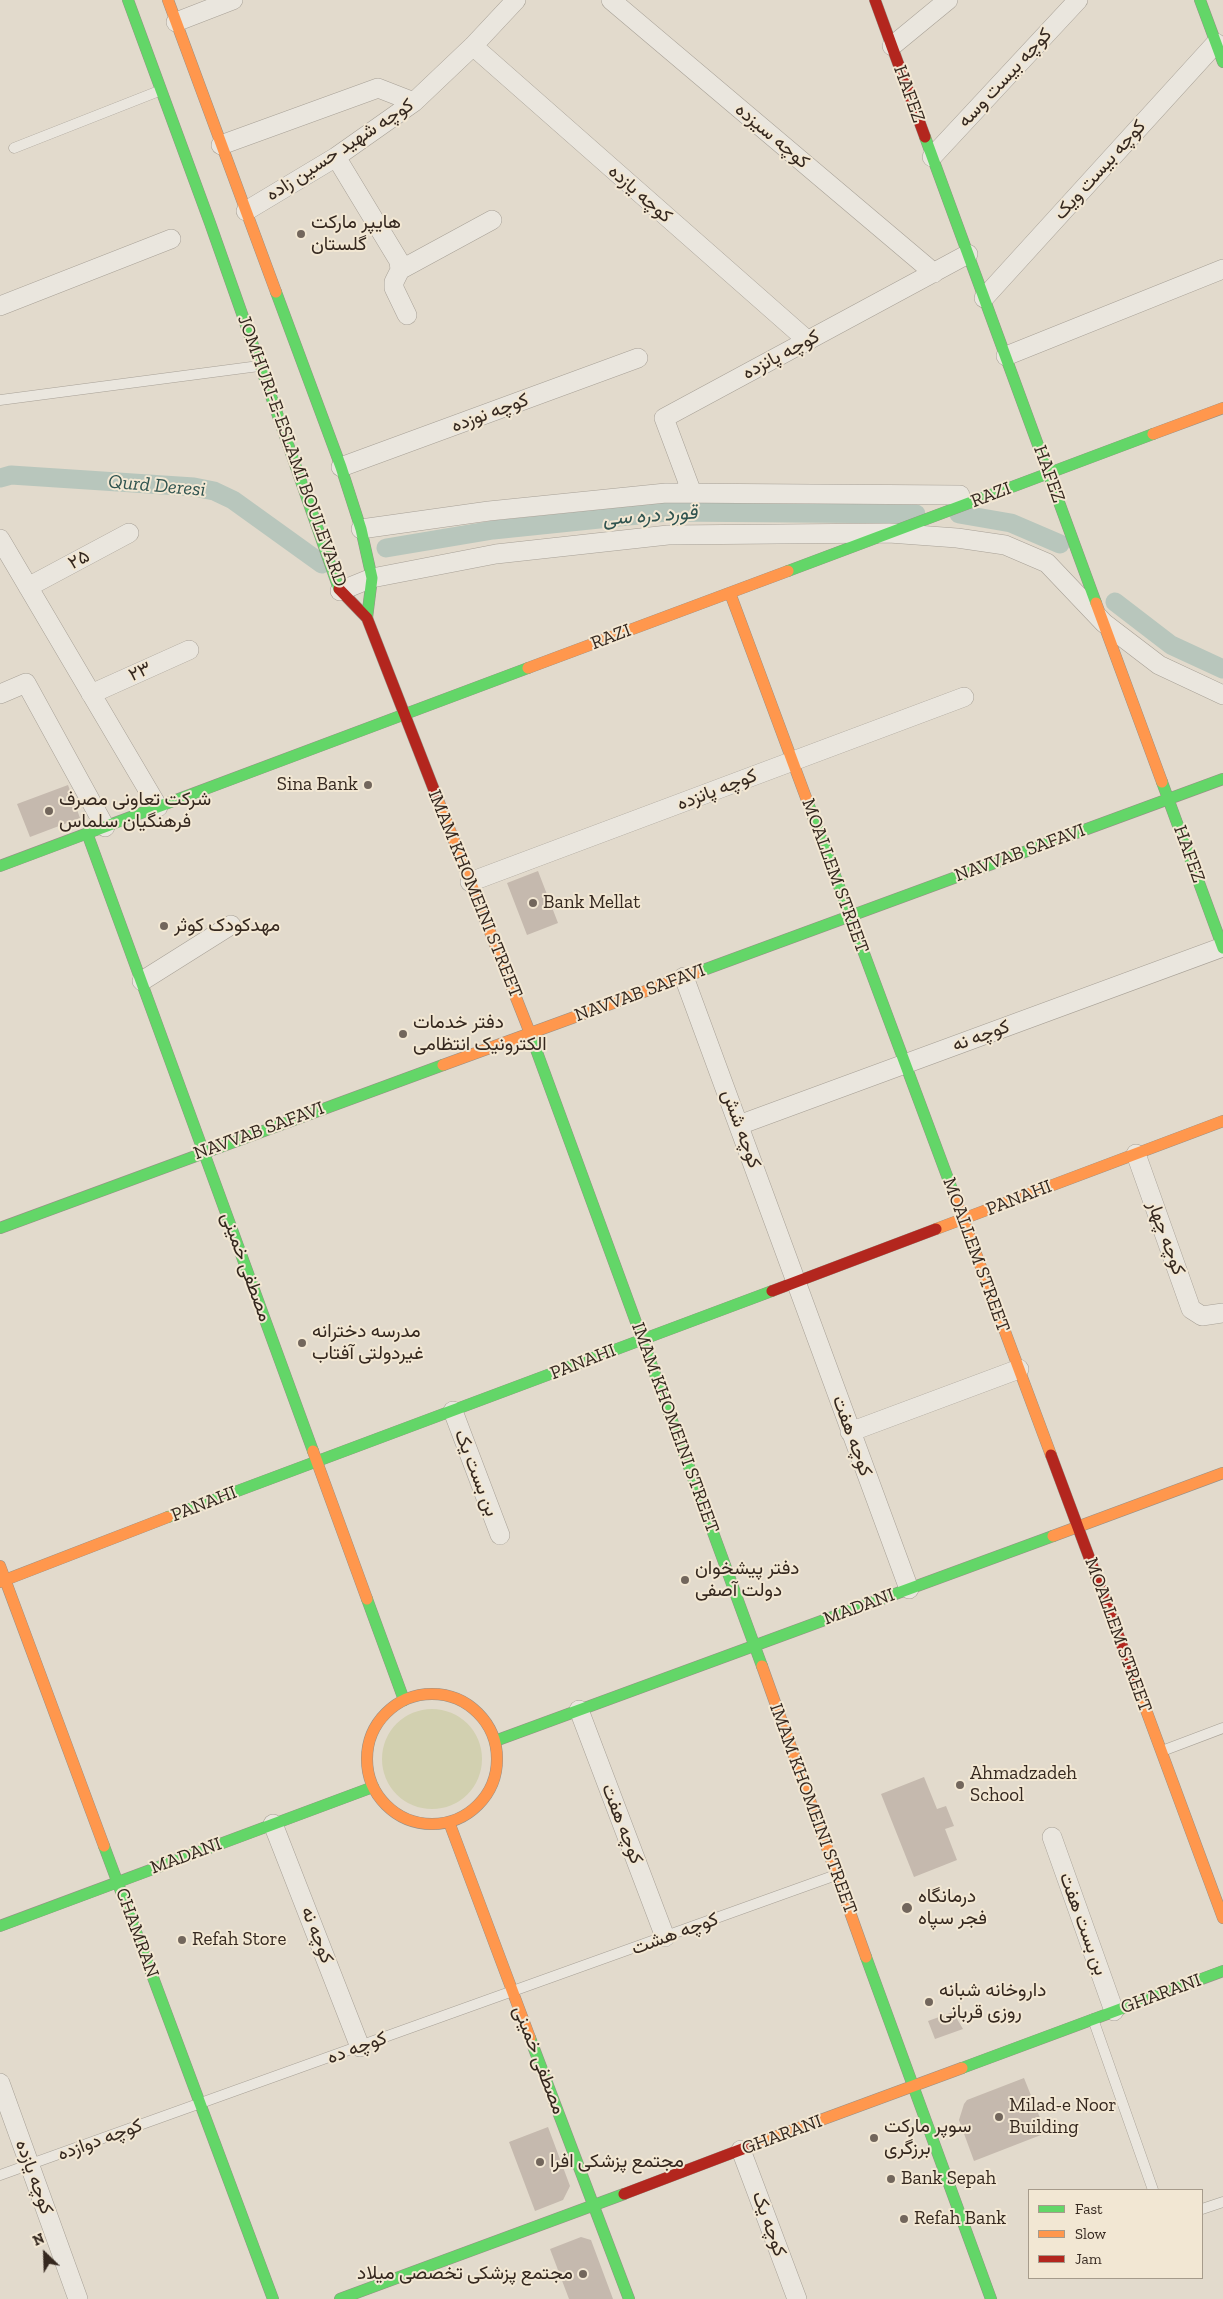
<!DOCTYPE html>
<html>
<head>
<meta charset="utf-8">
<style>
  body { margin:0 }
  #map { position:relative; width:1223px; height:2299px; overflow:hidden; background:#e2dacc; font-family:"Zilla Slab",serif }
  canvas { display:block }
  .legend { position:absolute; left:1028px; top:2189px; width:175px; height:90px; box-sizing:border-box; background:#f2e7d3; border:1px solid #a69b8b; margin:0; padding:6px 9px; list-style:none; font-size:15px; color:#35281f }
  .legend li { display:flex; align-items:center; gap:10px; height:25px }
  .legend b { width:25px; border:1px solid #a69b8b }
  .north { position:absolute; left:20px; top:2229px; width:50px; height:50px; -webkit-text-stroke:4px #f2e7d3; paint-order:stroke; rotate:336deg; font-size:14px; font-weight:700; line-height:20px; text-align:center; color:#35281f }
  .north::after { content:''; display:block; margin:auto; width:18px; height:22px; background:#35281f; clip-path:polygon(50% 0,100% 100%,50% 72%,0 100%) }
</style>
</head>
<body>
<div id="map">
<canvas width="1223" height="2299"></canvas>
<ul class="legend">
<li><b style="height:6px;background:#63d668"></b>Fast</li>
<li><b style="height:6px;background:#ff974d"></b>Slow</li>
<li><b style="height:6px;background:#b3261e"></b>Jam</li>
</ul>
<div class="north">N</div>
</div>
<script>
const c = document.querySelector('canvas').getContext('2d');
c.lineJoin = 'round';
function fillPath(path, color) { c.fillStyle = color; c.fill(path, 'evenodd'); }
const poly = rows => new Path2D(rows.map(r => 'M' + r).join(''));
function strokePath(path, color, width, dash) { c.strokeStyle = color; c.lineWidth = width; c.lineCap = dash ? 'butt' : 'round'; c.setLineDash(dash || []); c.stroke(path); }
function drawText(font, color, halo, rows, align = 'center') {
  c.font = font + ' "Zilla Slab",Vazirmatn,serif'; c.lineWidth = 4; c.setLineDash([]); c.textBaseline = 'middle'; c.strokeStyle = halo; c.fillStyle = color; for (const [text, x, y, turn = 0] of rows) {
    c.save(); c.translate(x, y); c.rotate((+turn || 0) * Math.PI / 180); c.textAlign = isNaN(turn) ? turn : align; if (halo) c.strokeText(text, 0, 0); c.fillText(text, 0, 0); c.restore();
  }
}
fillPath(poly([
  '382 1759a50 50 0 1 1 100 0a50 50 0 1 1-100 0Z'
]), '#d2d0b0');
strokePath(poly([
  [0,478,11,475,194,487,214,491,233,500,322,564],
  [959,514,1011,523,1060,544],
  [386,548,493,530,667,512,916,514],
  [1115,602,1171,645,1223,669]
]), '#b8c6bc', 19);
fillPath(poly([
  [68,785,80,818,30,837,17,804],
  [538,871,558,923,527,935,507,883],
  [924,1777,937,1809,946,1806,954,1826,945,1829,957,1860,914,1877,881,1794],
  [953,2012,963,2029,935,2039,928,2021],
  [1024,2078,1046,2133,974,2161,959,2120,964,2104,967,2100],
  [548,2127,570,2186,563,2200,535,2211,509,2142],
  [581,2237,591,2240,613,2299,569,2299,550,2249]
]), '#c5b9ae');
const lane = poly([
  [14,148,159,91],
  [0,400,259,366],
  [1162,1751,1223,1728],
  [1093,2019,1153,2190],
  [0,2175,836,1875],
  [1202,2209,1223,2202]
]);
const street = poly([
  [611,0,934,273],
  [176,22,233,0],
  [473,46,808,341],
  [892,46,948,0],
  [221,145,378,88,414,102],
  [336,157,399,261,400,270,394,282,394,288,407,315],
  [932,157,1078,0],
  [246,211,336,157,414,102,473,46,516,0],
  [400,270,492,220],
  [984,298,1216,43],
  [0,306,171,239],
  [1006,356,1223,269],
  [341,467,638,358],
  [692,493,664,418,968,254],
  [361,529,489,511,666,493,960,495],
  [0,539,158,807],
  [28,587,129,533],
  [340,591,372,578,496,554,668,535,889,533,957,538,1005,545,1047,563,1104,623,1159,665,1223,695],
  [0,694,26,683,105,827],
  [91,694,189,650],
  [470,882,964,697],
  [684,977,909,1589],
  [142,981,231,925],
  [739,1125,1223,947],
  [1136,1154,1191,1309,1202,1316,1223,1313],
  [453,1411,500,1535],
  [850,1432,1019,1369],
  [579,1710,665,1937],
  [273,1824,360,2047],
  [1052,1837,1114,2011],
  [0,2083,78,2299],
  [741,2150,797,2299]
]);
const fast = poly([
  [128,0,210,223,339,589],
  [1200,0,1223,62],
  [925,137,1096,603],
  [276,292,341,467,361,529,372,578,367,618],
  [788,571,1153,434],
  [1162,782,1223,948],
  [808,803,953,1192],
  [87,833,313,1451],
  [0,866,528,668],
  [698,972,1223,779],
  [530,1033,762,1666],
  [0,1228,443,1065],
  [168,1517,772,1291],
  [367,1599,404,1700],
  [495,1741,1053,1536],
  [104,1846,273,2299],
  [0,1926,373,1787],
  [866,1957,991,2299],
  [530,2038,629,2299],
  [962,2068,1223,1971],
  [340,2299,624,2194]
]);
const slow = poly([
  [168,0,276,292],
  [1153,434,1223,408],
  [730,593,808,803],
  [1096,603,1162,782],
  [528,668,788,571],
  [436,795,530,1033],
  [443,1065,698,972],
  [953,1192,1051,1455],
  [936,1229,1223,1121],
  [313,1451,367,1599],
  [1053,1536,1223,1473],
  [0,1566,104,1846],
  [0,1582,168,1517],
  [762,1666,866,1957],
  [1139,1691,1223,1918],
  '367 1759a65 65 0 1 1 130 0a65 65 0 1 1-130 0Z',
  [449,1822,530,2038],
  [753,2145,962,2068]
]);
const jam = poly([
  [875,0,925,137],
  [339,589,367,618,436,795],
  [772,1291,936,1229],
  [1051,1455,1139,1691],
  [624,2194,753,2145]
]);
strokePath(lane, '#a7a096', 11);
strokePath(street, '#a7a096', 20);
strokePath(fast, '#978f86', 12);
strokePath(slow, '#978f86', 12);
strokePath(jam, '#978f86', 12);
strokePath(lane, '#eae6de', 10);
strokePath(street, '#eae6de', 19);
strokePath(fast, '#63d668', 11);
strokePath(slow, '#ff974d', 11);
strokePath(jam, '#b3261e', 11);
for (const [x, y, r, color] of [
  [301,234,5,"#72665c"],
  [368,785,5,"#72665c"],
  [49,811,5,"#72665c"],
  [533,903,5,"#72665c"],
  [164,926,5,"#72665c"],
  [403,1034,5,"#72665c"],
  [302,1343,5,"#72665c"],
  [685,1580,5,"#72665c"],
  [960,1785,5,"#72665c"],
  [907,1908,6,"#72665c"],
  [182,1940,5,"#72665c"],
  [929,2002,5,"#72665c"],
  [999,2117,5,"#72665c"],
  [874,2138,5,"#72665c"],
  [540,2162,5,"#72665c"],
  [891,2179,5,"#72665c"],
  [904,2219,5,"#72665c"],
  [583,2274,5,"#72665c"]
]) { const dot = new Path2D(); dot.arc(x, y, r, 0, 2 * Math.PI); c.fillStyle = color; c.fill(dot); strokePath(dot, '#f2e7d3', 2); }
drawText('19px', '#35281f', '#f2e7d3', [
  ["کوچه بیست وسه",1005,78,-47],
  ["HAFEZ",909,94,70],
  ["کوچه سیزده",772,136,40],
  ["کوچه شهید حسین زاده",340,150,-33],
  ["کوچه بیست ویک",1100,170,-48],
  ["کوچه یازده",640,194,41],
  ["کوچه پانزده",781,355,-28],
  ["کوچه نوزده",490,413,-20],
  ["JOMHURI-E-ESLAMI BOULEVARD",292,451,70],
  ["HAFEZ",1049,474,70],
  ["RAZI",991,495,-21],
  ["۲۵",79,560,-28],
  ["RAZI",611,637,-21],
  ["۲۳",140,672,-24],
  ["کوچه پانزده",717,790,-21],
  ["NAVVAB SAFAVI",1020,853,-20],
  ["HAFEZ",1189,854,70],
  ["MOALLEM STREET",835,876,70],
  ["IMAM KHOMEINI STREET",475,894,68],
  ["NAVVAB SAFAVI",640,993,-20],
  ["کوچه نه",981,1036,-20],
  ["کوچه شش",741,1129,70],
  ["NAVVAB SAFAVI",259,1131,-20],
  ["PANAHI",1019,1198,-21],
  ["کوچه چهار",1166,1238,70],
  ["MOALLEM STREET",976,1255,70],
  ["مصطفی خمینی",246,1267,70],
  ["PANAHI",583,1362,-21],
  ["IMAM KHOMEINI STREET",675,1428,70],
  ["کوچه هفت",852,1436,70],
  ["بن بست یک",476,1473,69],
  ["PANAHI",204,1504,-21],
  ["MADANI",859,1607,-20],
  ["MOALLEM STREET",1118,1635,70],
  ["IMAM KHOMEINI STREET",813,1809,70],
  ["کوچه هفت",622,1824,69],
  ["MADANI",186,1856,-20],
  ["بن بست هفت",1083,1924,70],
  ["CHAMRAN",137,1933,70],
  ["کوچه هشت",675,1934,-20],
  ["کوچه نه",317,1935,69],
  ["GHARANI",1161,1994,-20],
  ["کوچه ده",357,2048,-20],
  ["مصطفی خمینی",539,2060,69],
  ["GHARANI",782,2135,-20],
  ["کوچه دوازده",100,2140,-20],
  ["کوچه یازده",34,2177,70],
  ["کوچه یک",769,2224,70]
]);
drawText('19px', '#35281f', '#f2e7d3', [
  ["هایپر مارکت",311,223],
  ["گلستان",311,245],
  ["Sina Bank",358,785,"right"],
  ["شرکت تعاونی مصرف",59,800],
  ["فرهنگیان سلماس",59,822],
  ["Bank Mellat",543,903],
  ["مهدکودک کوثر",174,926],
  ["دفتر خدمات",413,1023],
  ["الکترونیک انتظامی",413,1045],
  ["مدرسه دخترانه",312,1332],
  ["غیردولتی آفتاب",312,1354],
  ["دفتر پیشخوان",695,1569],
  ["دولت آصفی",695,1591],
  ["Ahmadzadeh",970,1774],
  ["School",970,1796],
  ["درمانگاه",918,1897],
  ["فجر سپاه",918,1919],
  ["Refah Store",192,1940],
  ["داروخانه شبانه",939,1991],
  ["روزی قربانی",939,2013],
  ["Milad-e Noor",1009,2106],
  ["Building",1009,2128],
  ["سوپر مارکت",884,2127],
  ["برزگری",884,2149],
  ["مجتمع پزشکی افرا",550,2162],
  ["Bank Sepah",901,2179],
  ["Refah Bank",914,2219],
  ["مجتمع پزشکی تخصصی میلاد",573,2274,"right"]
], 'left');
drawText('italic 20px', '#2f534f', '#f2e7d3', [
  ["Qurd Deresi",157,486,5],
  ["قورد دره سی",650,516,-4]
]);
</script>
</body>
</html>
